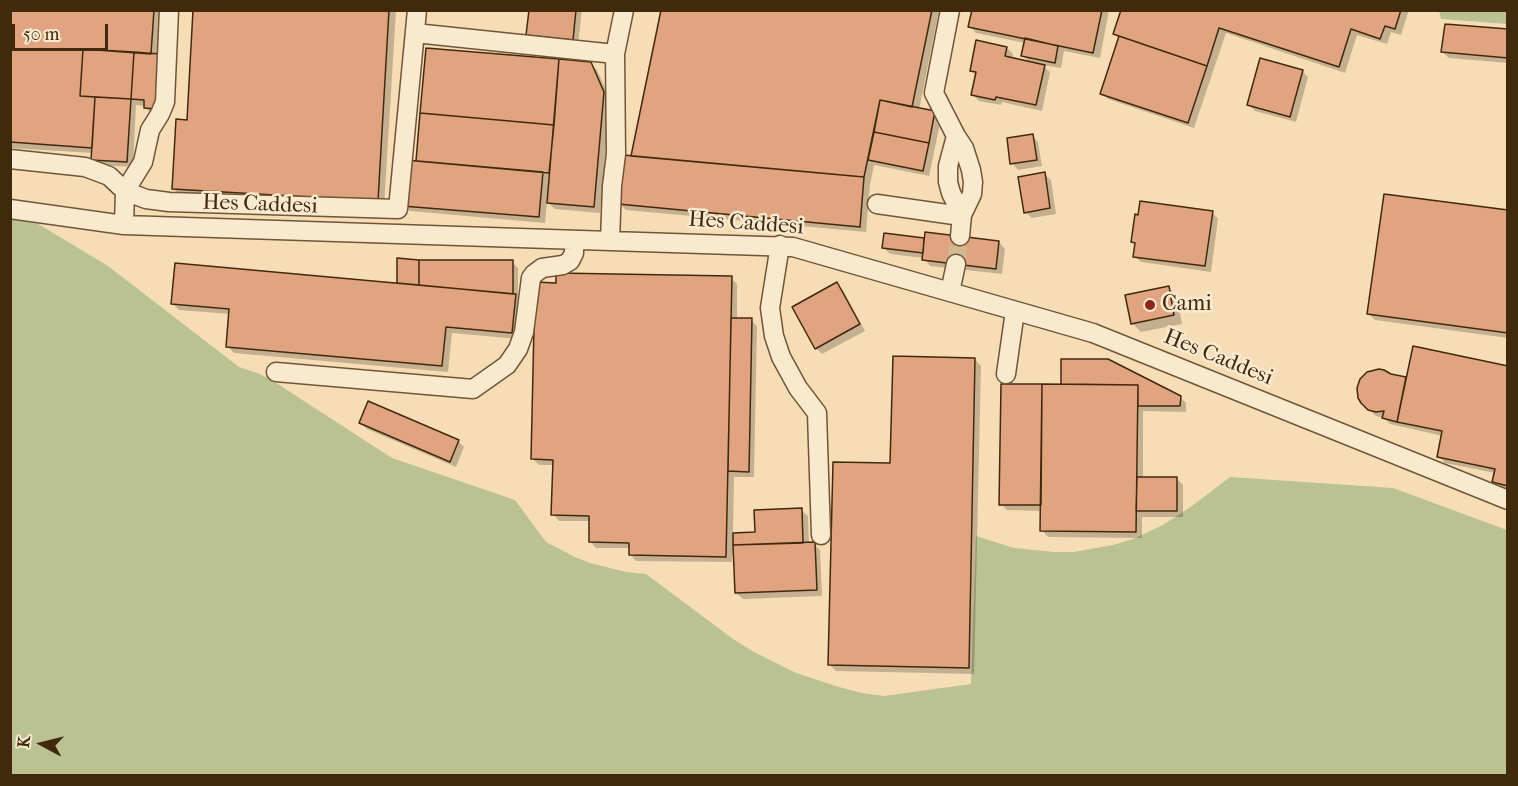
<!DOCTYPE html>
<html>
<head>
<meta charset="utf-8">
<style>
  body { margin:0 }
  #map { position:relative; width:1518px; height:786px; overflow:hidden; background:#f6ddb5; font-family:"IM FELL French Canon",serif }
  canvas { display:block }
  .frame { position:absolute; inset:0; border:12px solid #41290c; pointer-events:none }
  .north { position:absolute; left:12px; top:714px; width:60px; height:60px; -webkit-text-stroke:4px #f9e9cf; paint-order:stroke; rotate:277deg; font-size:16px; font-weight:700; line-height:24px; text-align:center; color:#41290c }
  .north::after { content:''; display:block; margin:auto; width:21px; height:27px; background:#41290c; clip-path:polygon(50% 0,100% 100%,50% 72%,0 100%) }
  .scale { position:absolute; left:12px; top:24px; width:96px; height:27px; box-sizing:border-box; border:3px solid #41290c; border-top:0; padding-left:8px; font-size:18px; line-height:21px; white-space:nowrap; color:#41290c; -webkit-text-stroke:4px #f9e9cf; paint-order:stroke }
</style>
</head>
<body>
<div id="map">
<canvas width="1518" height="786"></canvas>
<div class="frame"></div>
<div class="north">K</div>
<div class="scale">50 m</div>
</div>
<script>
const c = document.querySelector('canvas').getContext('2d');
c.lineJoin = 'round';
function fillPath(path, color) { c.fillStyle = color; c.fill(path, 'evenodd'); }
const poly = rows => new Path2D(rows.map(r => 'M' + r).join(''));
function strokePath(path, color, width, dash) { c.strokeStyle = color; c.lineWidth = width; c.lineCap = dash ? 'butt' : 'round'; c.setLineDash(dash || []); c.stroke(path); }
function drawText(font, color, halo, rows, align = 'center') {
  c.font = font + ' "IM FELL French Canon",serif'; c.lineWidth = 5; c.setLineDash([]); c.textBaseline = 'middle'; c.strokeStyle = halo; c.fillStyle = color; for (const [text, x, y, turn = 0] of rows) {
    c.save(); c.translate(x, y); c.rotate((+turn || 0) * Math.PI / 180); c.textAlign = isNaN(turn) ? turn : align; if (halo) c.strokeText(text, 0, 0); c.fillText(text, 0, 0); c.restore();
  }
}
fillPath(poly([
  [1439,11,1507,11,1507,24,1441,19],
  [10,207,108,266,239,367,260,374,273,381,392,458,515,500,546,542,575,557,590,563,626,572,646,574,733,639,754,652,796,673,839,687,862,693,884,696,971,684,976,536,1014,548,1054,552,1074,552,1113,545,1133,539,1163,525,1192,506,1230,477,1393,488,1507,530,1507,775,11,775]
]), '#b9c290');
fillPath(poly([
  [10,10,160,10,157,55,159,55,152,114,146,108,146,106,136,105,133,167,99,165,92,159,93,153,10,148],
  [194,10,396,10,384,207,180,195,173,188,188,122],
  [530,10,582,10,578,45,534,41,528,34],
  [663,10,939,10,919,110,935,113,941,119,929,176,874,165,870,185,866,232,626,210,620,204,632,157],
  [973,10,1109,10,1100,58,1064,51,1061,68,1042,65,1050,72,1042,111,1002,102,1001,105,979,101,973,95,977,76,971,71,1007,48,1013,54,1012,59,1030,63,1023,55,1025,43,976,33,970,26],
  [1122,10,1409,10,1401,35,1391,32,1387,44,1357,35,1345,73,1226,33,1194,128,1108,99,1101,93,1119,39,1115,34],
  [1508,31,1508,63,1449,58,1442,52],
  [590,63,597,70,610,99,600,213,555,209,547,202,545,223,410,211,404,205,417,163],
  [1302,71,1308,77,1296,122,1255,111,1249,105],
  [1032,136,1038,142,1042,166,1018,170,1012,163],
  [1044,174,1051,180,1056,214,1032,218,1025,212],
  [1212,212,1218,219,1211,272,1141,262,1134,256,1136,245,1133,242],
  [1508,212,1508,338,1375,320,1369,314],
  [885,235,926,240,999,242,1005,249,1002,274,930,266,924,258,890,254,884,248],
  [399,260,512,262,518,268,518,299,521,302,518,339,452,333,448,372,234,353,227,346,230,314,179,310,172,303,399,285],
  [731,278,737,284,737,320,751,320,757,326,754,477,734,477,733,534,757,533,801,510,808,516,809,544,814,544,820,550,822,596,743,599,736,593,735,555,732,555,732,562,636,561,630,554,630,548,596,548,590,541,591,521,559,521,553,514,554,465,539,465,533,459],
  [836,284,843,290,865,331,822,354,816,348],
  [1169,288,1177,296,1182,324,1141,332,1132,323],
  [975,359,981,366,974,674,836,671,830,665,892,464],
  [1063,360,1180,397,1186,403,1186,412,1143,411,1143,478,1177,479,1183,485,1183,517,1142,517,1142,538,1048,537,1042,530,1042,511,1007,510,1001,504,1062,386],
  [1508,367,1508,490,1500,488,1493,482,1495,473,1445,463,1439,456,1443,436,1390,424,1384,418,1376,416,1369,409,1391,375,1408,379],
  [361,423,458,441,464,447,456,467,367,429]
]), '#0003');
const building = poly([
  [10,10,154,10,151,54,83,49,80,96,95,97,92,148,10,142,10,10],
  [193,10,389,10,378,201,172,189,176,119,187,120,193,10],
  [529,10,576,10,573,40,526,35,529,10],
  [661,10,932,10,912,107,880,100,864,177,631,156,661,10],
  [972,10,1102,10,1093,53,968,27,972,10],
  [1121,10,1401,10,1395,29,1385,26,1380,39,1351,29,1339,67,1219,28,1207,66,1113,34,1121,10],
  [1445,24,1508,29,1508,58,1441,52,1445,24],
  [1119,36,1207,66,1188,123,1100,94,1119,36],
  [1025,38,1058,46,1055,63,1021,56,1025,38],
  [976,40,1007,47,1005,56,1045,65,1036,105,996,97,995,100,971,95,976,72,970,71,976,40],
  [426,48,559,59,554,125,420,113,426,48],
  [83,49,134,52,131,99,80,96,83,49],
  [134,52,160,54,156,109,144,108,144,100,131,99,134,52],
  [1260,58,1303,70,1290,117,1247,105,1260,58],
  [559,59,591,62,604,92,594,207,547,203,559,59],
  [95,97,131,99,127,162,91,160,95,97],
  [880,100,935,111,929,143,874,132,880,100],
  [420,113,554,125,549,173,416,161,420,113],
  [874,132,929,143,923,171,868,160,874,132],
  [1033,134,1037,160,1010,164,1007,138,1033,134],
  [623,155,864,177,860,227,618,204,623,155],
  [406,160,543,172,539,217,402,206,406,160],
  [1045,172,1050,208,1024,213,1018,177,1045,172],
  [1384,194,1508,210,1508,333,1367,314,1384,194],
  [1140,201,1213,211,1205,266,1133,257,1135,243,1131,242,1135,214,1138,215,1140,201],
  [925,232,999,241,996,269,922,260,925,232],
  [884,233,924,238,923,253,882,248,884,233],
  [397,258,419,260,419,285,397,283,397,258],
  [419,260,513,260,513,294,419,285,419,260],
  [175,263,516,294,512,333,446,327,442,366,226,347,229,309,171,304,175,263],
  [556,273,732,276,726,557,629,555,629,543,589,542,589,516,551,515,553,460,531,459,535,282,556,283,556,273],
  [837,282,860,324,815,349,792,307,837,282],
  [1169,286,1174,315,1131,324,1125,295,1169,286],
  [731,318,752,318,749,472,728,471,731,318],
  [1413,346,1508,366,1508,486,1492,482,1495,469,1437,457,1442,431,1397,422,1413,346],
  [893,356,975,358,969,668,828,665,833,462,890,463,893,356],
  [1061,359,1108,359,1181,396,1180,406,1138,406,1138,385,1061,384,1061,359],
  [1379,369,1384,370,1391,374,1406,377,1397,422,1382,418,1384,411,1376,412,1368,410,1361,403,1358,398,1357,388,1360,379,1367,372,1379,369],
  [1001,384,1042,384,1041,505,999,505,1001,384],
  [1042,384,1138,385,1136,532,1040,531,1042,384],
  [368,401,459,440,450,462,359,423,368,401],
  [1137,477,1177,477,1177,511,1136,511,1137,477],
  [802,508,803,543,733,545,733,533,755,532,754,510,802,508],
  [815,542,817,590,735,593,733,545,815,542]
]);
fillPath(building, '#e0a481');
strokePath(building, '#41290c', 1.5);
strokePath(poly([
  [956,264,960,236]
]), '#d2b993', 18, [18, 9]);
const minor = poly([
  [169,10,165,102,160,114,150,130,143,162,125,191,146,199,169,202,398,209,417,10],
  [950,10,934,93,956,136,964,148,971,170,973,182,972,194,962,215,960,236],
  [415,33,615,54,616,154,612,186,610,241],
  [615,54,624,10],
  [956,136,948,166,948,182,951,193,962,215],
  [10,159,85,167,109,176,125,191,124,225],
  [877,204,961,216],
  [10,209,124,225,793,247,1093,333,1508,500],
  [780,245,770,308,774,336,781,357,798,388,817,413,821,535],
  [950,292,956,264],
  [276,372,473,389,507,365,518,349,524,332,531,278,534,274,542,268,563,265,570,261,574,253,574,240],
  [1006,374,1015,311]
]);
strokePath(minor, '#6e5636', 21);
strokePath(minor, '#f9e9cf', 18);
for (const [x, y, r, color] of [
  [1150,305,6,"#8f2418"]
]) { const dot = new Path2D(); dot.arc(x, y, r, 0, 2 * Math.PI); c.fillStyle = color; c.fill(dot); strokePath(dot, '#f9e9cf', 2); }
drawText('22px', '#41290c', '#f9e9cf', [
  ["Hes Caddesi",260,205,2],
  ["Hes Caddesi",746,224,4],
  ["Hes Caddesi",1218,358,22]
]);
drawText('22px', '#41290c', '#f9e9cf', [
  ["Cami",1162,305]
], 'left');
</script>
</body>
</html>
